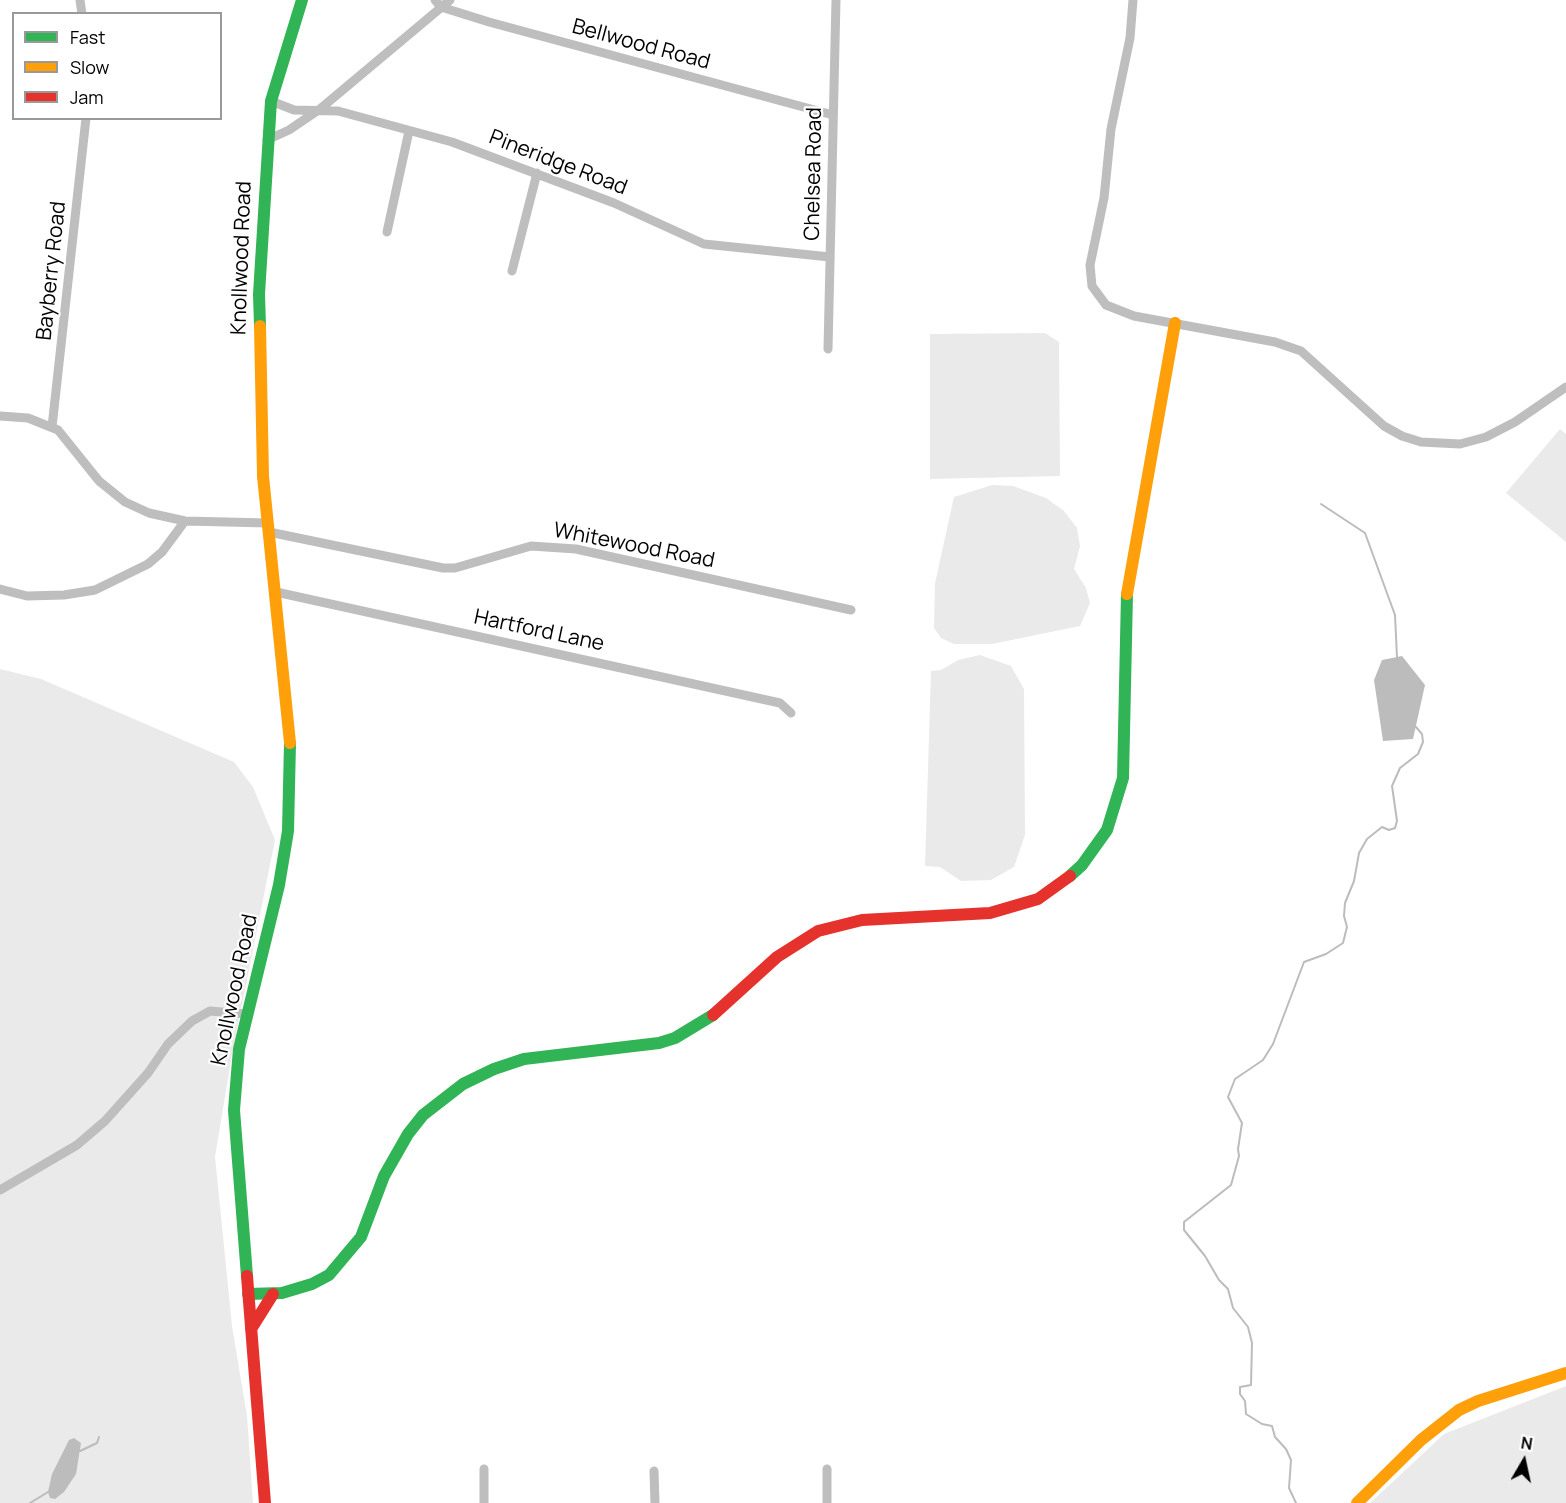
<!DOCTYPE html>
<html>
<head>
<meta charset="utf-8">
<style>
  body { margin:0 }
  #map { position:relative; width:1566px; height:1503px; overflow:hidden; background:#fff; font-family:Manrope,sans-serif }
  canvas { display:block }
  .legend { position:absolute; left:12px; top:12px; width:210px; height:108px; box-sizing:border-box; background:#fff; border:2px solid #999; margin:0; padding:8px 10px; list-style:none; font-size:18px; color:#000 }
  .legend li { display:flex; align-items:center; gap:12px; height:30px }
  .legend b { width:30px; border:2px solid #999 }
  .north { position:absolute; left:1494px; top:1431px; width:60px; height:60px; -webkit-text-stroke:4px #fff; paint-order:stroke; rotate:9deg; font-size:16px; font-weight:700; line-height:24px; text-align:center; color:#000 }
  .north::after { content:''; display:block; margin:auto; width:21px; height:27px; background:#000; clip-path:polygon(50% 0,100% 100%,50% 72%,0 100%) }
</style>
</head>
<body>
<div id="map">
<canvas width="1566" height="1503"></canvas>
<ul class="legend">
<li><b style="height:8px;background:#30b455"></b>Fast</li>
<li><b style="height:8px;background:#ff9f0a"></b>Slow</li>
<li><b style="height:8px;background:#e5322d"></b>Jam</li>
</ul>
<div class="north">N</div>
</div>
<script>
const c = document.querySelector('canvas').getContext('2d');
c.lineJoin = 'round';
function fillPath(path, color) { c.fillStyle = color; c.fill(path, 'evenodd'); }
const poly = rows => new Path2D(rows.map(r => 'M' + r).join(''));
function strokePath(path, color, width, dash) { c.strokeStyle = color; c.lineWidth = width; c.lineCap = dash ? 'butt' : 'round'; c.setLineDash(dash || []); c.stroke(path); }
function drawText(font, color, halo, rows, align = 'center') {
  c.font = font + ' Manrope,sans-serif'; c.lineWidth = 4.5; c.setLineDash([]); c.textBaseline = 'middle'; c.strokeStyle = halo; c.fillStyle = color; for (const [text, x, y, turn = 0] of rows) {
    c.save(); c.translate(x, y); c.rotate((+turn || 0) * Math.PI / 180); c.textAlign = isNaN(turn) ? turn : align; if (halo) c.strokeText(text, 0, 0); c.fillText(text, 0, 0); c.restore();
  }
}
fillPath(poly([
  [1045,333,1059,342,1060,476,930,479,930,334],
  [1560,429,1566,434,1566,542,1506,493],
  [992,485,1013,486,1046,498,1064,511,1077,528,1080,546,1074,569,1086,588,1090,603,1080,626,992,644,954,644,941,638,934,628,935,583,954,497],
  [980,655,1011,666,1024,689,1025,835,1014,867,991,880,961,881,940,867,925,866,931,671,941,670,958,660],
  [0,669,41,679,234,762,253,787,275,840,232,1054,215,1157,232,1326,247,1416,253,1503,0,1503],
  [1566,1386,1566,1503,1370,1503,1444,1434]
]), '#eaeaea');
fillPath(poly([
  [1402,656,1425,685,1413,739,1383,741,1374,680,1382,660],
  [74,1438,81,1443,76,1474,64,1492,55,1499,50,1498,48,1492,52,1474,69,1440]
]), '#bcbcbc');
strokePath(poly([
  [1321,504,1365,533,1395,615,1397,657],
  [80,1451,97,1443,99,1437],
  [30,1503,48,1492],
  [1296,1503,1289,1488,1291,1460,1286,1449,1275,1437,1272,1426,1262,1424,1246,1414,1245,1401,1240,1394,1240,1387,1251,1385,1252,1343,1248,1327,1233,1308,1228,1289,1219,1280,1205,1256,1184,1230,1184,1222,1231,1185,1239,1156,1238,1149,1242,1123,1228,1097,1235,1079,1263,1060,1273,1044,1304,962,1326,954,1343,943,1347,927,1344,916,1345,903,1354,881,1359,853,1367,839,1382,827,1389,830,1395,828,1397,821,1392,786,1400,768,1418,754,1423,742,1422,734,1416,727]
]), '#bcbcbc', 2);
strokePath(poly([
  [80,0,82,14],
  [435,0,441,7,489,22,833,115],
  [1133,0,1130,38,1111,129,1104,198,1090,265,1092,286,1106,305,1134,316,1275,342,1301,351,1384,426,1402,436,1421,442,1460,444,1486,437,1515,422,1566,387],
  [271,101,294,110,338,111,452,142,614,203,704,244,830,257],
  [267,140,289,130,320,109,450,0],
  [387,232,409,131],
  [512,271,537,173],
  [828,349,836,0],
  [0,416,28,418,58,430,99,481,125,502,149,513,185,521,268,523],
  [52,427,86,118],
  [269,532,443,568,455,568,531,546,576,549,851,610],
  [0,589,27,596,64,595,95,590,148,564,162,552,185,521],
  [276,592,780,703,791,713],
  [0,1190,77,1145,105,1121,148,1073,168,1044,192,1021,210,1011,246,1014],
  [484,1469,484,1503],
  [827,1469,827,1503],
  [654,1471,655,1503]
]), '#bebebe', 9);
strokePath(poly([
  [260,326,259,294,271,101,302,0],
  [1070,876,1082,865,1107,830,1123,778,1127,594],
  [247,1276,234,1110,239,1049,279,885,288,831,290,743],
  [248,1294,282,1293,312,1284,329,1275,361,1237,384,1176,408,1134,423,1115,463,1084,494,1069,524,1059,659,1043,675,1038,713,1015]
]), '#30b455', 12);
strokePath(poly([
  [260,326,263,476,290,743],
  [1127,594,1175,323],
  [1357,1503,1421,1440,1459,1410,1478,1401,1566,1373]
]), '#ff9f0a', 12);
strokePath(poly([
  [713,1015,777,957,818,931,862,920,990,913,1038,899,1070,876],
  [247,1276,265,1503],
  [251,1329,273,1294]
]), '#e5322d', 12);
drawText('21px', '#000', '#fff', [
  ["Bellwood Road",641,45,15],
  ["Pineridge Road",558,163,21],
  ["Chelsea Road",814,174,-89],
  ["Knollwood Road",242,258,-88],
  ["Bayberry Road",52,271,-84],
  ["Whitewood Road",634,546,11],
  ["Hartford Lane",539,631,12],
  ["Knollwood Road",235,990,-78]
]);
</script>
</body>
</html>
